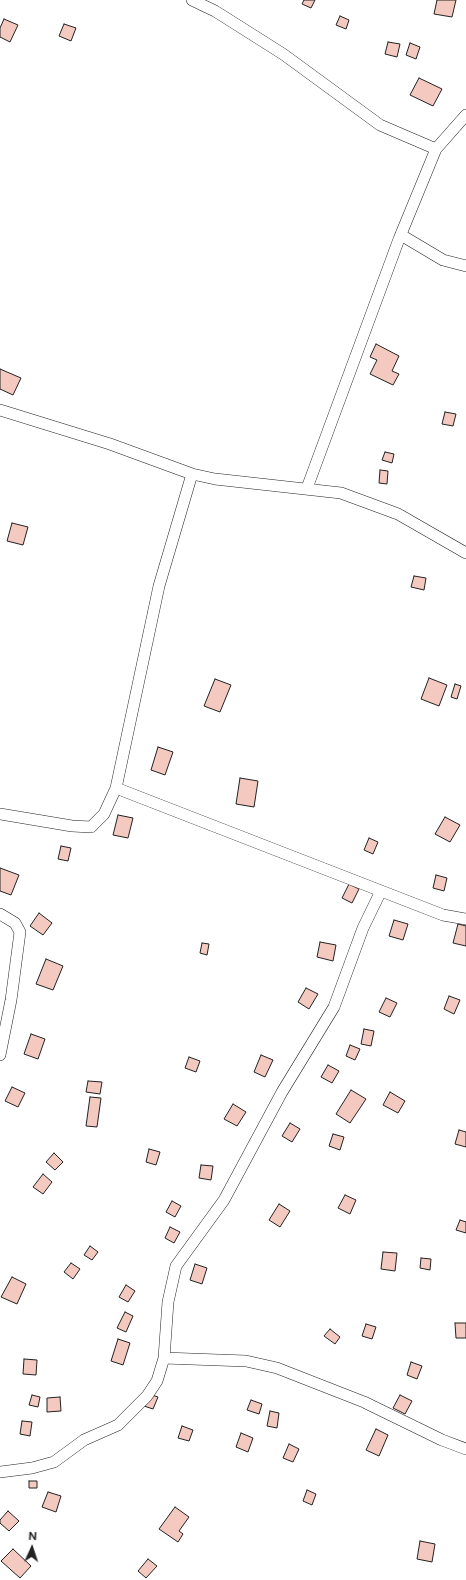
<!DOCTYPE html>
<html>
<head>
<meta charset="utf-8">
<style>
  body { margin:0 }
  #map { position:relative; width:466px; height:1580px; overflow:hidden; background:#fff; font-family:"Public Sans",sans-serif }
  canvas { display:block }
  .north { position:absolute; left:12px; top:1528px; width:40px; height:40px; -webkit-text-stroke:3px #fff; paint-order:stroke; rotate:3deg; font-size:11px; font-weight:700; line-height:16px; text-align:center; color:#222 }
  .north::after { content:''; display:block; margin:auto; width:14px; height:18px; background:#222; clip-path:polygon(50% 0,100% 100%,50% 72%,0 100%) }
</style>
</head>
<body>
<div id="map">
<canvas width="466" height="1580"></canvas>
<div class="north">N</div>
</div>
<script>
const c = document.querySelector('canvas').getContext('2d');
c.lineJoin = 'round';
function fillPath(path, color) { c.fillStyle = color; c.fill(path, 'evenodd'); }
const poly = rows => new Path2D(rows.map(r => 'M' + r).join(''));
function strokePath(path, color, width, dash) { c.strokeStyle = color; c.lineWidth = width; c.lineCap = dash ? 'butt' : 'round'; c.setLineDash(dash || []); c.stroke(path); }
const building = poly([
  [304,0,315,0,311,8,302,4,304,0],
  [437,0,456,0,452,17,434,14,437,0],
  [340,16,349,20,346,29,336,25,340,16],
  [4,19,18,25,10,42,0,37,0,28,4,19],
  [64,24,76,28,71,41,59,36,64,24],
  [388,42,400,44,397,57,385,54,388,42],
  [410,43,420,47,416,59,406,55,410,43],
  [419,78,442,89,433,106,410,95,419,78],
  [376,344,399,356,392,371,399,374,393,385,370,374,377,360,370,357,376,344],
  [0,369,21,378,13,395,0,389,0,369],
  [445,412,456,414,453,426,442,424,445,412],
  [385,452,394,454,392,463,382,460,385,452],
  [380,470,388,471,387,484,379,483,380,470],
  [12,523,28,527,23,545,7,541,12,523],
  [414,576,426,578,424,590,411,587,414,576],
  [429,678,447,685,439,706,421,699,429,678],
  [215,679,231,685,220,712,204,706,215,679],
  [455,684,461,686,457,699,451,697,455,684],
  [158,747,173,752,165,775,151,770,158,747],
  [240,778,258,781,254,807,236,804,240,778],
  [118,815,133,818,128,838,113,835,118,815],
  [445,817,460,825,450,842,435,834,445,817],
  [369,838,378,842,373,854,364,850,369,838],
  [61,846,71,848,68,861,58,859,61,846],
  [0,868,19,875,11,895,0,891,0,868],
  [436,875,447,878,444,891,433,888,436,875],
  [349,884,359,889,352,903,342,898,349,884],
  [39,913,52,923,43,935,30,926,39,913],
  [394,920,408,924,403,940,389,936,394,920],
  [458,924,466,926,466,946,453,943,458,924],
  [320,942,336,945,333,961,317,957,320,942],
  [202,943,209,944,207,955,200,953,202,943],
  [46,959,63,966,53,990,36,984,46,959],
  [306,988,318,994,309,1009,298,1002,306,988],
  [449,996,460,1000,454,1014,444,1009,449,996],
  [386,998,397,1003,390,1017,379,1012,386,998],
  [364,1029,374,1031,371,1046,361,1044,364,1029],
  [31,1034,45,1039,38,1059,24,1054,31,1034],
  [350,1045,360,1049,355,1060,346,1056,350,1045],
  [261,1055,273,1060,265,1077,254,1072,261,1055],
  [189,1057,200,1061,196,1072,185,1068,189,1057],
  [328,1065,339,1071,332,1083,321,1077,328,1065],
  [88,1081,102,1082,100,1094,86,1092,88,1081],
  [12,1087,25,1093,18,1107,5,1101,12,1087],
  [351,1090,366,1099,350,1123,336,1114,351,1090],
  [390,1092,405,1101,398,1113,383,1105,390,1092],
  [90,1097,101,1098,97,1127,86,1126,90,1097],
  [233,1104,246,1112,237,1126,224,1119,233,1104],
  [290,1123,300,1129,292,1142,282,1136,290,1123],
  [459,1130,466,1132,466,1147,455,1144,459,1130],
  [333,1134,344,1137,340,1150,329,1146,333,1134],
  [149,1149,160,1152,156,1165,146,1162,149,1149],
  [54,1153,63,1162,55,1170,46,1162,54,1153],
  [201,1165,213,1166,211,1180,199,1178,201,1165],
  [43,1174,52,1182,43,1194,33,1187,43,1174],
  [345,1195,356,1200,350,1214,338,1208,345,1195],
  [172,1201,181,1206,175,1217,166,1212,172,1201],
  [279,1204,290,1211,280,1227,269,1220,279,1204],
  [460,1220,466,1222,466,1233,456,1230,460,1220],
  [170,1227,180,1232,174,1243,165,1238,170,1227],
  [90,1246,98,1252,92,1260,84,1255,90,1246],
  [383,1252,397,1253,395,1271,381,1269,383,1252],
  [421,1258,431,1259,430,1270,420,1268,421,1258],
  [71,1263,80,1269,73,1279,64,1272,71,1263],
  [195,1264,207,1268,202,1284,190,1280,195,1264],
  [12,1277,26,1284,17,1304,1,1297,12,1277],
  [126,1285,135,1291,128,1302,119,1297,126,1285],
  [125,1312,133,1316,126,1332,117,1328,125,1312],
  [455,1323,466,1323,466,1338,456,1338,455,1323],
  [366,1324,376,1327,372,1339,362,1336,366,1324],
  [330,1329,340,1337,335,1344,324,1336,330,1329],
  [118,1339,130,1343,123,1365,111,1361,118,1339],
  [24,1359,37,1360,36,1375,23,1374,24,1359],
  [411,1362,422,1366,417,1379,407,1375,411,1362],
  [149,1394,158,1397,153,1409,144,1406,149,1394],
  [32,1395,40,1397,38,1407,29,1405,32,1395],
  [400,1395,412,1401,405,1414,393,1408,400,1395],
  [60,1397,61,1411,47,1412,47,1398,60,1397],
  [251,1400,262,1404,259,1414,247,1410,251,1400],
  [270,1411,279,1413,277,1428,267,1426,270,1411],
  [22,1421,32,1422,30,1436,20,1434,22,1421],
  [182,1426,193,1430,189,1441,178,1438,182,1426],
  [376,1429,388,1435,379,1456,366,1450,376,1429],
  [241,1433,253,1438,248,1452,236,1447,241,1433],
  [289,1444,299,1449,293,1462,283,1458,289,1444],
  [29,1481,37,1481,37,1488,29,1488,29,1481],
  [307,1490,316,1494,312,1505,303,1501,307,1490],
  [48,1492,61,1496,56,1512,42,1507,48,1492],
  [175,1507,189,1517,179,1531,183,1534,178,1542,159,1529,175,1507],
  [8,1511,19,1521,9,1531,0,1523,0,1520,8,1511],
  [420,1541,435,1544,432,1562,417,1559,420,1541],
  [13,1549,31,1566,20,1578,1,1561,13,1549],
  [148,1559,157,1566,146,1578,138,1571,148,1559]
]);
fillPath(building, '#f3c9c0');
strokePath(building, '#222', 1);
const minor = poly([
  [192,0,215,11,283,54,380,125,436,149],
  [401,235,443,260,466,266],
  [0,410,110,444,192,474,215,479,341,493,398,514,466,553],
  [192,474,159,586,116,788,443,915,466,919],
  [307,488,399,239,436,149,466,115],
  [0,814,72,826,91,827,104,814,116,788],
  [0,914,15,923,20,932,11,1000,0,1055],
  [164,1358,246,1361,277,1368,364,1402,442,1440,466,1449],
  [0,1472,32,1468,54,1462,84,1440,118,1425,147,1396,157,1381,164,1358,168,1302,176,1266,224,1200,282,1092,334,1007,363,928,381,891]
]);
strokePath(minor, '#222', 12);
strokePath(minor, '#fff', 11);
</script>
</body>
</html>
